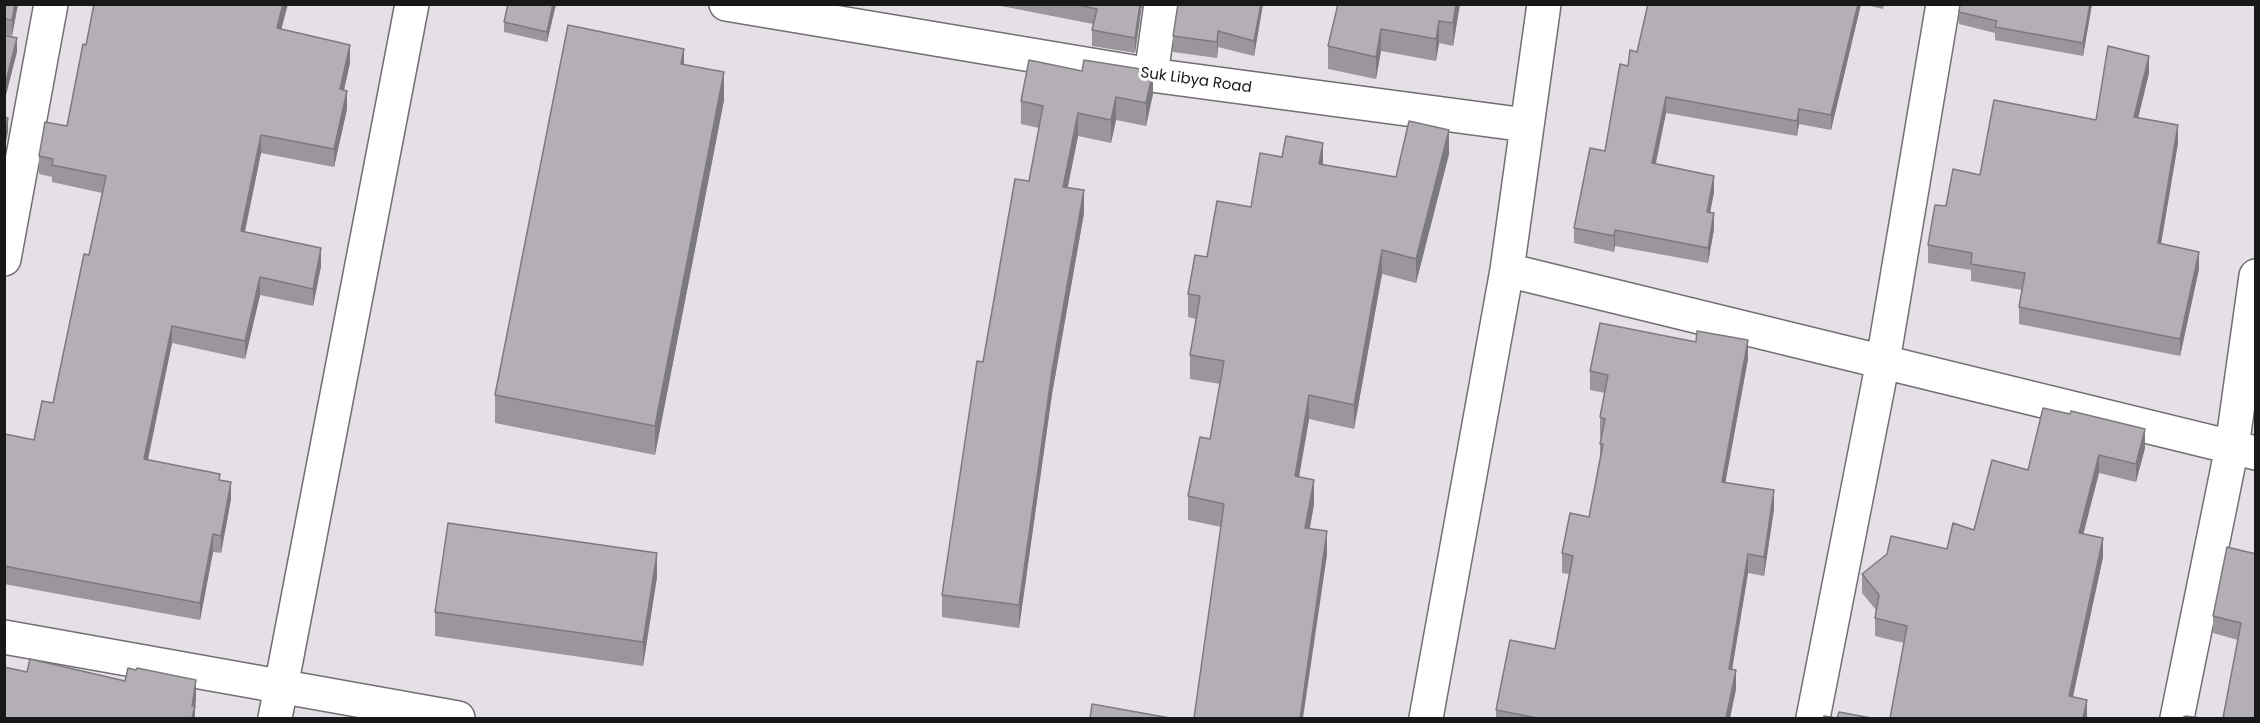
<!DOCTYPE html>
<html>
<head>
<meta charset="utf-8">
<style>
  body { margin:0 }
  #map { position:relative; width:2260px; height:723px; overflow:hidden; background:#e5e0e6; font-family:Poppins,sans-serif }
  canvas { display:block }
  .frame { position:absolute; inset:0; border:6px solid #181719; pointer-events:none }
</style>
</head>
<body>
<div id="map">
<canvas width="2260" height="723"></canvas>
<div class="frame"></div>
</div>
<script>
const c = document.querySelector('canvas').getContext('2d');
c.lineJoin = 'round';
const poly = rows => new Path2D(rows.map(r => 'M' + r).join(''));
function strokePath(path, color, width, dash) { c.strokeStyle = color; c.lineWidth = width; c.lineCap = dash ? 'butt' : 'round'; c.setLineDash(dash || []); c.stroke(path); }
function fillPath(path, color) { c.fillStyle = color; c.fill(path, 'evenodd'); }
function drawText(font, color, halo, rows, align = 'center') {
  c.font = font + ' Poppins,sans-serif'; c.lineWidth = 6; c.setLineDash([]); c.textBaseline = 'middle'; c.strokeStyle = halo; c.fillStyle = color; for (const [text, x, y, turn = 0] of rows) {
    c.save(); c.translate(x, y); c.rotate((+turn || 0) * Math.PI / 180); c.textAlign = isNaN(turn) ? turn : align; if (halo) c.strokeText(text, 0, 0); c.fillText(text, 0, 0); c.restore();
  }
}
const minor = poly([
  [726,4,1151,75,1526,125],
  [1151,75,1161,4],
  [4,259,51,4],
  [1507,270,2256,453],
  [4,637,458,718],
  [275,718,412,4],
  [1426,718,1507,270,1544,4],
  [1813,718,1883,361,1943,4],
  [2177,718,2232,447,2256,276]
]);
strokePath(minor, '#726e74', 36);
strokePath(minor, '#fff', 33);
fillPath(poly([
  [4,4,18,4,12,36,4,34],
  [556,4,547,42,504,32,504,22],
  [991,4,1142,4,1135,53,1092,46,1092,30,1093,24],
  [1263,4,1254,56,1218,47,1217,58,1173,52,1173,36],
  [1338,4,1460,4,1453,46,1439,43,1436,61,1381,51,1376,79,1328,69,1328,46],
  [1648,4,1861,4,1831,130,1799,124,1797,136,1666,113,1656,164,1714,192,1710,213,1714,229,1708,263,1615,246,1614,252,1574,243,1574,228,1605,151,1628,66,1637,52],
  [1862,4,1884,4,1883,9],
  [2092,4,2083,56,1995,40,1995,33,1959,24,1959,12],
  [281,29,350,63,344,90,347,109,334,167,261,153,245,232,321,266,313,306,260,295,245,359,172,343,148,460,220,480,231,499,221,553,213,552,200,620,4,584,4,436,34,440,53,403,89,255,102,193,52,182,52,177,39,174,39,156,67,126,86,45],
  [684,64,724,100,655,455,495,423,495,395],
  [2149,73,2138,118,2178,143,2161,244,2199,269,2180,356,2019,324,2019,307,2022,290,1971,281,1971,270,1928,263,1928,245,1946,206,1980,175,2096,120],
  [1153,94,1146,126,1116,120,1111,143,1078,136,1068,187,1084,213,1052,394,1019,628,942,617,942,595,983,362,1029,181,1039,128,1021,124,1021,101],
  [1449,154,1416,283,1382,274,1354,429,1309,419,1299,477,1314,504,1310,529,1327,555,1221,527,1188,520,1188,496,1210,439,1220,384,1190,379,1190,355,1196,319,1188,317,1188,294,1207,257,1323,165,1396,177],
  [1748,359,1725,483,1774,509,1764,576,1748,573,1732,669,1736,689,1730,718,1496,718,1496,710,1555,649,1569,574,1562,573,1562,553,1589,517,1600,459,1600,444,1602,437,1600,437,1600,417,1605,393,1590,390,1590,371],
  [2043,408,2145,448,2136,482,2099,473,2083,534,2103,557,2073,697,2087,718,1904,643,1875,636,1875,618,1876,610,1862,593,1862,574,1947,549,1974,530,2028,470],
  [2256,554,2238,640,2213,633,2213,616],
  [657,577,643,666,435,636,435,612]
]), '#9a969c');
fillPath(poly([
  [15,4,18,4,12,36,12,20],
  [283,4,288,4,277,46,277,28],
  [553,4,556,4,547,42,547,32],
  [1140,4,1142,4,1135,53,1135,38],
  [1261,4,1263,4,1254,56,1254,41],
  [1456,4,1460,4,1453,46,1453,23],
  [1858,4,1861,4,1831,130,1831,115],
  [2090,4,2092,4,2083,56,2083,43],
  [1439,21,1439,43,1436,61,1436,39],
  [1381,29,1381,51,1376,79,1376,57],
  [1218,31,1218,47,1217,58,1217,42],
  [17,38,17,52,4,103,4,89],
  [350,45,350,63,340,107,340,89],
  [684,49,684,77,681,64],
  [2149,56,2149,73,2134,135,2134,117],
  [1153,71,1153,94,1146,126,1146,103],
  [724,72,724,100,655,455,655,426],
  [347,91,347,109,334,167,334,149],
  [1116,97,1116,120,1111,143,1111,120],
  [1666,97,1666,113,1652,179,1652,163],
  [1799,109,1799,124,1797,136,1797,121],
  [1078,113,1078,136,1063,209,1063,187],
  [8,118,8,132,4,153,4,139],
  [2178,125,2178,143,2158,261,2158,243],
  [1449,130,1449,154,1416,283,1416,259],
  [261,135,261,153,241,249,241,231],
  [1323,143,1323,167,1319,164],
  [1714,176,1714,192,1707,228,1707,212],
  [1084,190,1084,213,1052,394,1019,628,1019,605,1052,371],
  [1714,213,1714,229,1708,263,1708,248],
  [1615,230,1615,246,1614,252,1614,236],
  [321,248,321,266,313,306,313,289],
  [1382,250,1382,274,1354,429,1354,405],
  [2199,252,2199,269,2180,356,2180,339],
  [260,277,260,295,245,359,245,341],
  [172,326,172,343,144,477,144,459],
  [1748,340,1748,359,1722,501,1722,482],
  [1309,395,1309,419,1295,500,1295,476],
  [2145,429,2145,448,2136,482,2136,464],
  [2099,455,2099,473,2079,551,2079,533],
  [1314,480,1314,504,1305,552,1305,528],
  [231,482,231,499,221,553,221,536],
  [1774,490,1774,509,1764,576,1764,557],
  [1327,531,1327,555,1303,718,1300,718],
  [213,534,213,552,200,620,200,603],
  [2103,538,2103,557,2069,714,2069,696],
  [657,553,657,577,643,666,643,642],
  [1748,554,1748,573,1729,688,1729,669],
  [1736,670,1736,689,1730,718,1726,718],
  [196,680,196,700,195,710,195,718,192,718,192,706],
  [2087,700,2087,718,2083,718]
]), '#7d7a7f');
const building = poly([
  [4,4,15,4,12,20,4,19,4,4],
  [94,4,283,4,277,28,350,45,340,89,347,91,334,149,261,135,241,231,321,248,313,289,260,277,245,341,172,326,144,459,220,474,219,480,231,482,221,536,213,534,200,603,4,566,5,434,34,440,42,401,53,403,84,254,89,255,106,176,52,165,53,159,39,156,45,122,67,126,83,44,86,45,94,4],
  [508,4,553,4,547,32,504,22,508,4],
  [1072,4,1140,4,1135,38,1092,30,1097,9,1072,4],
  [1178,4,1261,4,1254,41,1218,31,1217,42,1173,36,1178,4],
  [1338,4,1456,4,1453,23,1439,21,1436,39,1381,29,1376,57,1328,46,1338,4],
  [1648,4,1858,4,1831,115,1799,109,1797,121,1666,97,1652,163,1714,176,1707,212,1714,213,1708,248,1615,230,1614,236,1574,228,1590,148,1605,151,1620,64,1628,66,1630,50,1637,52,1648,4],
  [1960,4,2090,4,2083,43,1995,27,1997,21,1959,12,1960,4],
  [568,25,684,49,681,64,724,72,655,426,495,395,568,25],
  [4,35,17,38,4,89,4,35],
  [2108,46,2149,56,2134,117,2178,125,2158,243,2199,252,2180,339,2019,307,2025,273,1971,264,1972,253,1928,245,1935,205,1946,206,1953,169,1980,175,1994,100,2096,120,2108,46],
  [1029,60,1082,71,1084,60,1153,71,1146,103,1116,97,1111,120,1078,113,1063,187,1084,190,1052,371,1019,605,942,595,977,361,983,362,1015,179,1029,181,1043,106,1021,101,1029,60],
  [4,117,8,118,4,139,4,117],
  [1409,121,1449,130,1416,259,1382,250,1354,405,1309,395,1295,476,1314,480,1305,528,1327,531,1300,718,1194,718,1224,504,1188,496,1200,437,1210,439,1224,361,1190,355,1200,296,1188,294,1195,255,1207,257,1217,201,1251,207,1260,153,1282,157,1286,136,1323,143,1319,164,1396,177,1409,121],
  [1600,323,1696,342,1697,331,1748,340,1722,482,1774,490,1764,557,1748,554,1729,669,1736,670,1726,718,1537,718,1496,710,1510,640,1555,649,1573,556,1562,553,1570,513,1589,517,1603,444,1600,444,1605,419,1600,417,1608,375,1590,371,1600,323],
  [2043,408,2070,414,2071,411,2145,429,2136,464,2099,455,2079,533,2103,538,2069,696,2087,700,2083,718,1890,718,1907,626,1875,618,1879,595,1862,574,1887,554,1891,536,1947,549,1953,523,1974,530,1992,460,2028,470,2043,408],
  [448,523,657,553,643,642,435,612,448,523],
  [2227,547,2256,554,2256,718,2223,718,2241,623,2213,616,2227,547],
  [30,659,125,681,128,668,136,670,137,668,196,680,192,706,195,706,192,718,4,718,4,667,27,672,30,659],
  [1092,704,1170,718,1090,718,1092,704],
  [1839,712,1871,718,1823,718,1824,716,1837,718,1839,712],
  [2186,716,2201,718,2171,718,2182,718,2186,716]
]);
fillPath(building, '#b3afb5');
strokePath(building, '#7d7a7f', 1.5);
drawText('15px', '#181719', '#fff', [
  ["Suk Libya Road",1196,81,8]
]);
</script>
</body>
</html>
